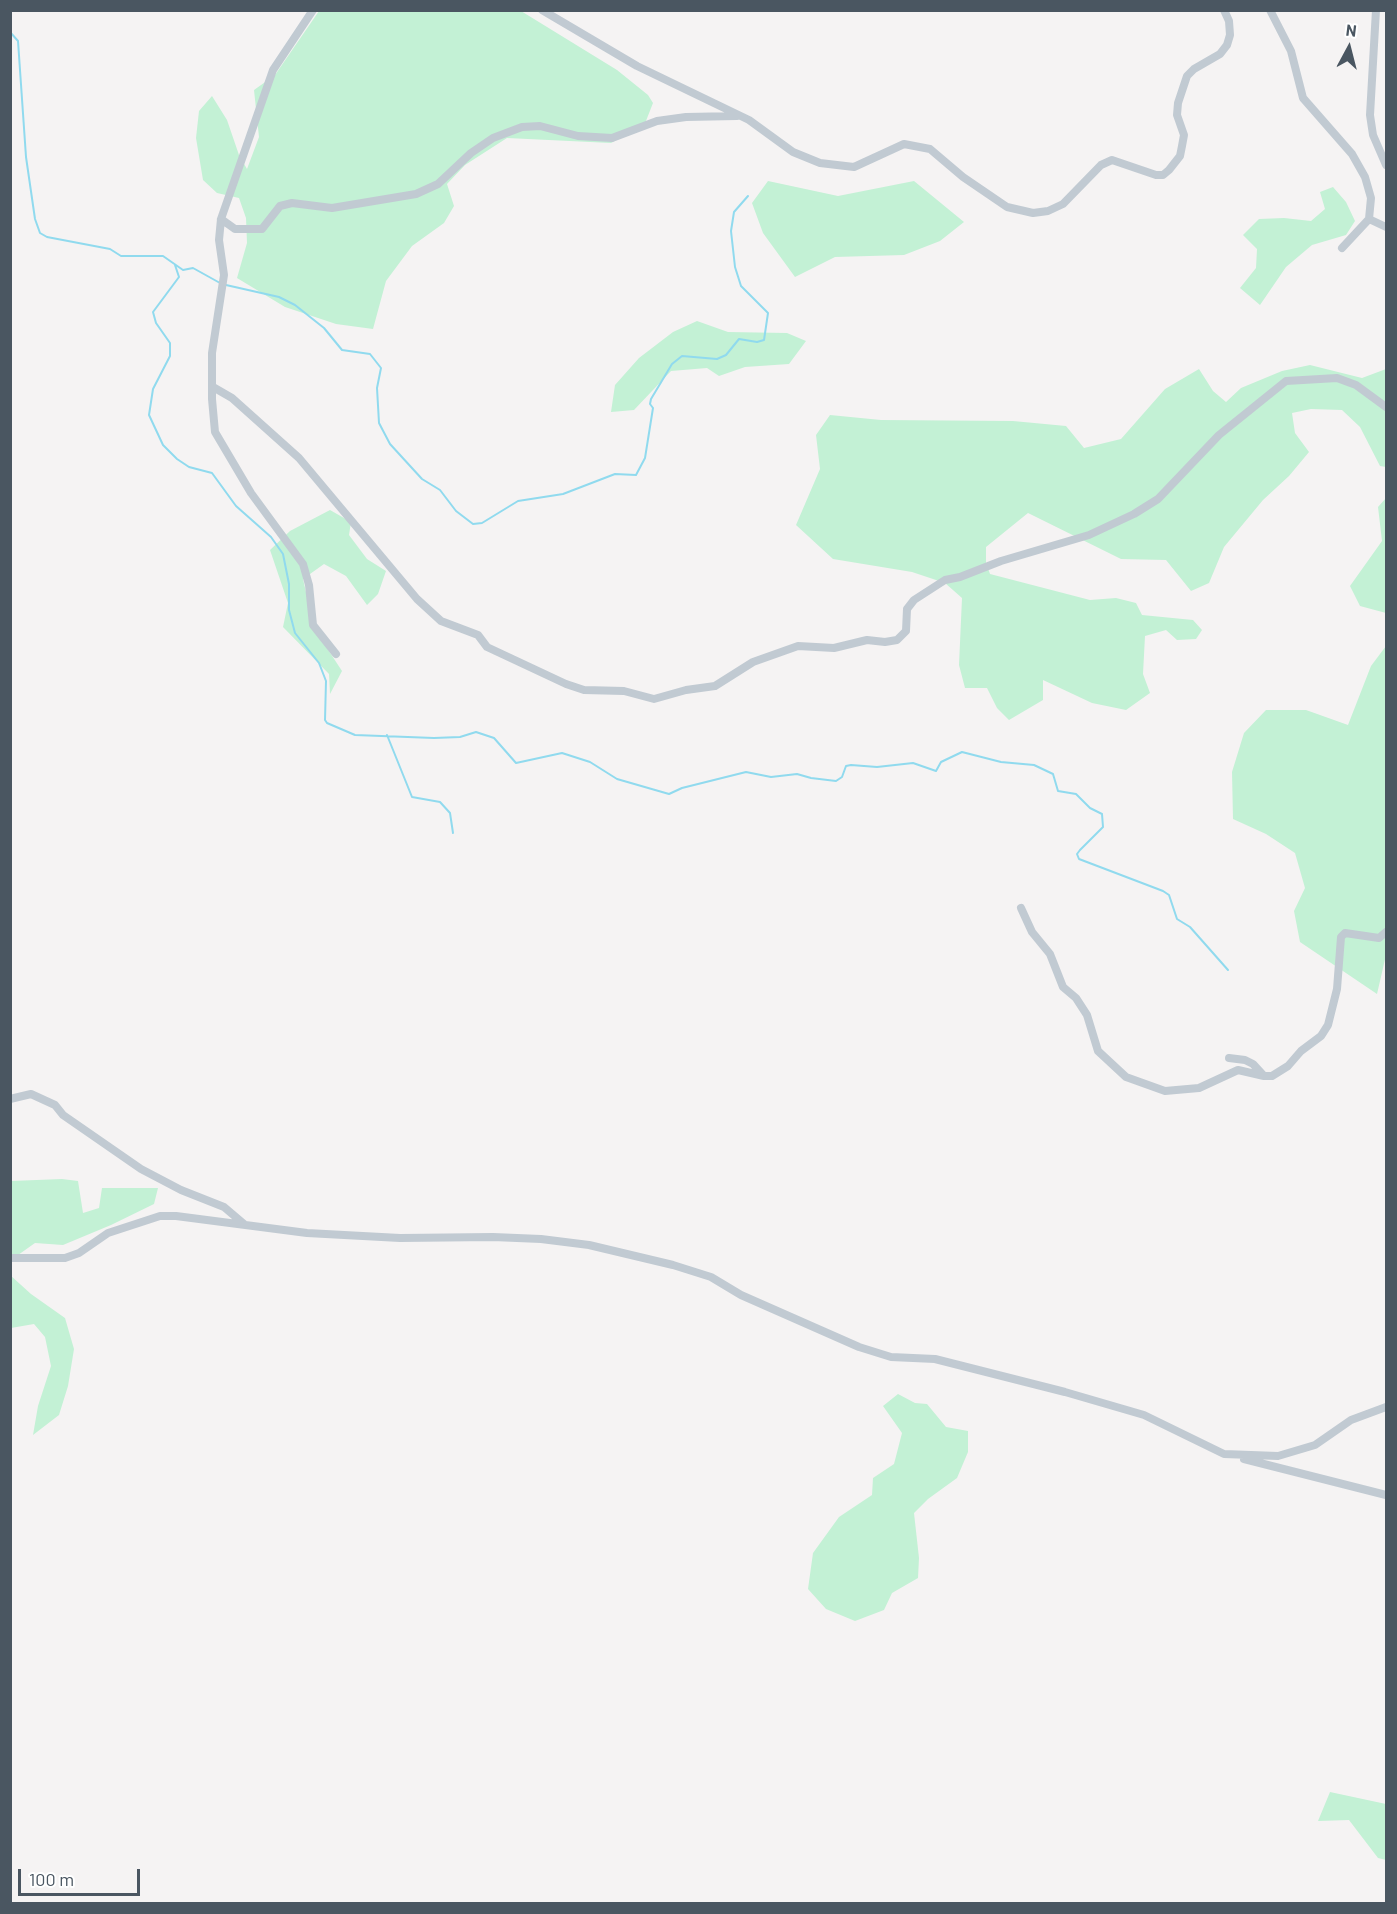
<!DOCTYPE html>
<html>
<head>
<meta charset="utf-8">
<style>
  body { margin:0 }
  #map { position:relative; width:1397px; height:1914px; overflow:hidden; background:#f5f3f3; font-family:Barlow,sans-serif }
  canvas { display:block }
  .frame { position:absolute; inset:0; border:12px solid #4a5661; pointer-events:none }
  .north { position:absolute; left:1319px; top:18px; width:60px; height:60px; -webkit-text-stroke:4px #fff; paint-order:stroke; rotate:7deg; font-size:16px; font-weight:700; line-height:24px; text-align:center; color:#4a5661 }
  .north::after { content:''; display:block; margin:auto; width:21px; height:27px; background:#4a5661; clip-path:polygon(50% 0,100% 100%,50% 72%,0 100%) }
  .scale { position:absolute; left:18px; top:1869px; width:122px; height:27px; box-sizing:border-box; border:3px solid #4a5661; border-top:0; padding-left:8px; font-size:18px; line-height:21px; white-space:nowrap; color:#4a5661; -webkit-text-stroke:4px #fff; paint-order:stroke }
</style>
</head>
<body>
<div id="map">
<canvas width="1397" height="1914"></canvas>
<div class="frame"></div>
<div class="north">N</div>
<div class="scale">100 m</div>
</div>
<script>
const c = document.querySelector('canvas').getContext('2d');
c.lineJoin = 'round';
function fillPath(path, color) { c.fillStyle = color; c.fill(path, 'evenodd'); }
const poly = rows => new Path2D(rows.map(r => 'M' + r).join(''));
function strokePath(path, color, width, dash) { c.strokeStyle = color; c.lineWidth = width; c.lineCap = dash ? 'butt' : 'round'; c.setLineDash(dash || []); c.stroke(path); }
fillPath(poly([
  [319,11,521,11,617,70,648,95,653,103,644,126,611,143,507,138,465,165,447,184,454,206,444,223,412,246,386,281,373,329,336,324,285,307,237,278,247,243,246,218,239,198,217,193,203,180,196,138,199,111,212,96,227,120,239,155,247,169,259,137,254,90,275,75],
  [768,181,838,196,914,181,964,222,940,241,904,255,835,257,795,277,763,233,752,203],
  [1333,187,1346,202,1355,221,1346,235,1312,245,1286,267,1260,305,1240,288,1256,268,1257,249,1243,235,1259,219,1284,218,1311,221,1325,209,1320,192],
  [697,321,728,332,787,333,806,341,789,364,745,367,719,376,707,368,671,371,634,410,611,412,615,385,639,358,673,332],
  [1310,365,1362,378,1386,369,1386,467,1380,466,1360,427,1342,410,1311,409,1292,413,1295,433,1309,452,1289,476,1263,500,1224,547,1209,583,1191,591,1166,560,1121,559,1028,513,986,547,986,563,990,574,1090,600,1116,598,1136,603,1142,615,1193,620,1202,630,1196,639,1177,640,1166,630,1145,636,1143,674,1150,693,1126,710,1092,703,1043,680,1043,700,1009,720,997,708,987,688,965,688,959,665,962,598,945,583,912,572,833,559,796,525,820,469,816,435,830,415,881,420,1013,421,1066,426,1084,448,1121,439,1165,389,1199,369,1213,391,1226,402,1241,388,1282,371],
  [1386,498,1386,613,1360,606,1350,586,1382,541,1378,507],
  [330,510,351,522,349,535,367,559,386,571,378,594,367,605,346,576,324,564,303,579,310,610,321,639,342,671,330,694,329,674,283,627,288,603,270,550,290,531],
  [1386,646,1386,955,1377,994,1300,942,1294,911,1305,888,1295,853,1266,834,1233,819,1232,772,1244,733,1266,710,1306,710,1348,725,1371,666],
  [62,1179,78,1181,83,1213,99,1208,102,1188,158,1188,154,1204,111,1225,63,1245,35,1243,11,1260,11,1181],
  [10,1275,31,1294,65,1318,74,1349,68,1386,59,1415,33,1435,38,1406,51,1366,45,1337,34,1324,11,1328],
  [898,1394,915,1403,927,1404,946,1427,968,1431,968,1452,957,1478,928,1499,914,1513,919,1558,918,1578,892,1593,884,1610,855,1621,826,1609,808,1589,813,1553,839,1517,872,1495,873,1478,894,1464,902,1433,883,1406],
  [1330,1792,1386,1804,1386,1860,1378,1858,1349,1820,1318,1821]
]), '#c3f1d5');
strokePath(poly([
  [10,32,18,41,26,157,35,219,40,233,47,237,110,249,121,256,163,256,183,270,193,268,220,283],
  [175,265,179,277,153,312,156,323,170,343,170,356,153,389,149,415,163,445,177,459,189,467,212,473,236,506,271,537,283,554,289,584,289,610,295,633,319,663,326,681,325,720,327,723,355,735,434,738,460,737,476,732,494,738,516,763,562,753,590,762,617,779,669,794,682,788,746,772,771,777,797,774,811,778,836,781,842,777,846,766,851,765,877,767,913,763,936,771,941,762,962,752,1001,762,1034,765,1053,774,1058,791,1076,794,1090,808,1102,814,1103,827,1080,850,1077,854,1079,859,1163,891,1169,895,1177,919,1190,927,1228,970],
  [226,285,279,297,295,305,324,328,342,350,370,354,381,368,377,388,379,423,390,444,422,479,440,490,456,511,473,524,482,523,518,501,563,494,615,474,636,475,645,458,653,408,650,404,651,399,672,364,682,356,717,359,726,355,739,339,757,342,764,340,768,313,741,286,735,267,731,231,734,212,748,196],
  [387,735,412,797,440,802,450,813,453,833]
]), '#90daee', 2);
strokePath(poly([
  [313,10,273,70,221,219,219,240,224,275,212,353,212,399,215,432,251,493,303,564,309,585,313,625,336,654],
  [542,10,637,66,749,120,793,152,820,163,854,167,904,144,930,149,963,177,1007,207,1033,213,1048,211,1063,204,1101,165,1112,160,1156,175,1163,175,1169,170,1180,156,1182,146,1184,135,1177,115,1178,103,1187,76,1194,69,1220,54,1227,45,1230,35,1229,21,1224,10],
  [1270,10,1291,51,1303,98,1352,154,1365,177,1371,198,1369,219],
  [1376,10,1370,115,1373,135,1386,165],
  [221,219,235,229,262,229,280,206,292,203,332,208,416,194,438,184,471,153,493,138,522,127,540,126,578,136,612,138,657,121,686,117,737,116],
  [1342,248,1369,219,1386,227],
  [213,387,232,398,299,458,417,599,441,621,478,635,487,647,566,684,584,690,624,691,654,699,686,690,715,686,753,662,798,646,834,648,867,640,885,642,897,640,906,631,907,609,914,600,945,580,960,577,1001,561,1089,535,1134,514,1158,499,1219,435,1286,381,1337,378,1356,385,1386,407],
  [1021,908,1032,932,1050,954,1063,987,1076,998,1087,1015,1098,1051,1126,1077,1165,1091,1199,1088,1238,1070,1264,1076],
  [1229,1058,1245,1060,1253,1064,1264,1076,1272,1076,1288,1066,1301,1051,1321,1036,1328,1025,1337,989,1341,937,1345,933,1379,938,1386,932],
  [10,1099,31,1094,55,1105,63,1115,141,1169,181,1190,224,1207,244,1224],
  [10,1258,65,1258,79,1253,108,1233,160,1216,176,1216,307,1233,400,1238,493,1237,541,1239,589,1245,673,1265,711,1277,741,1295,859,1347,891,1357,935,1359,1065,1392,1144,1415,1224,1454,1278,1456,1315,1445,1351,1420,1386,1407],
  [1244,1459,1386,1495]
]), '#c1cad2', 8);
</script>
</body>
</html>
